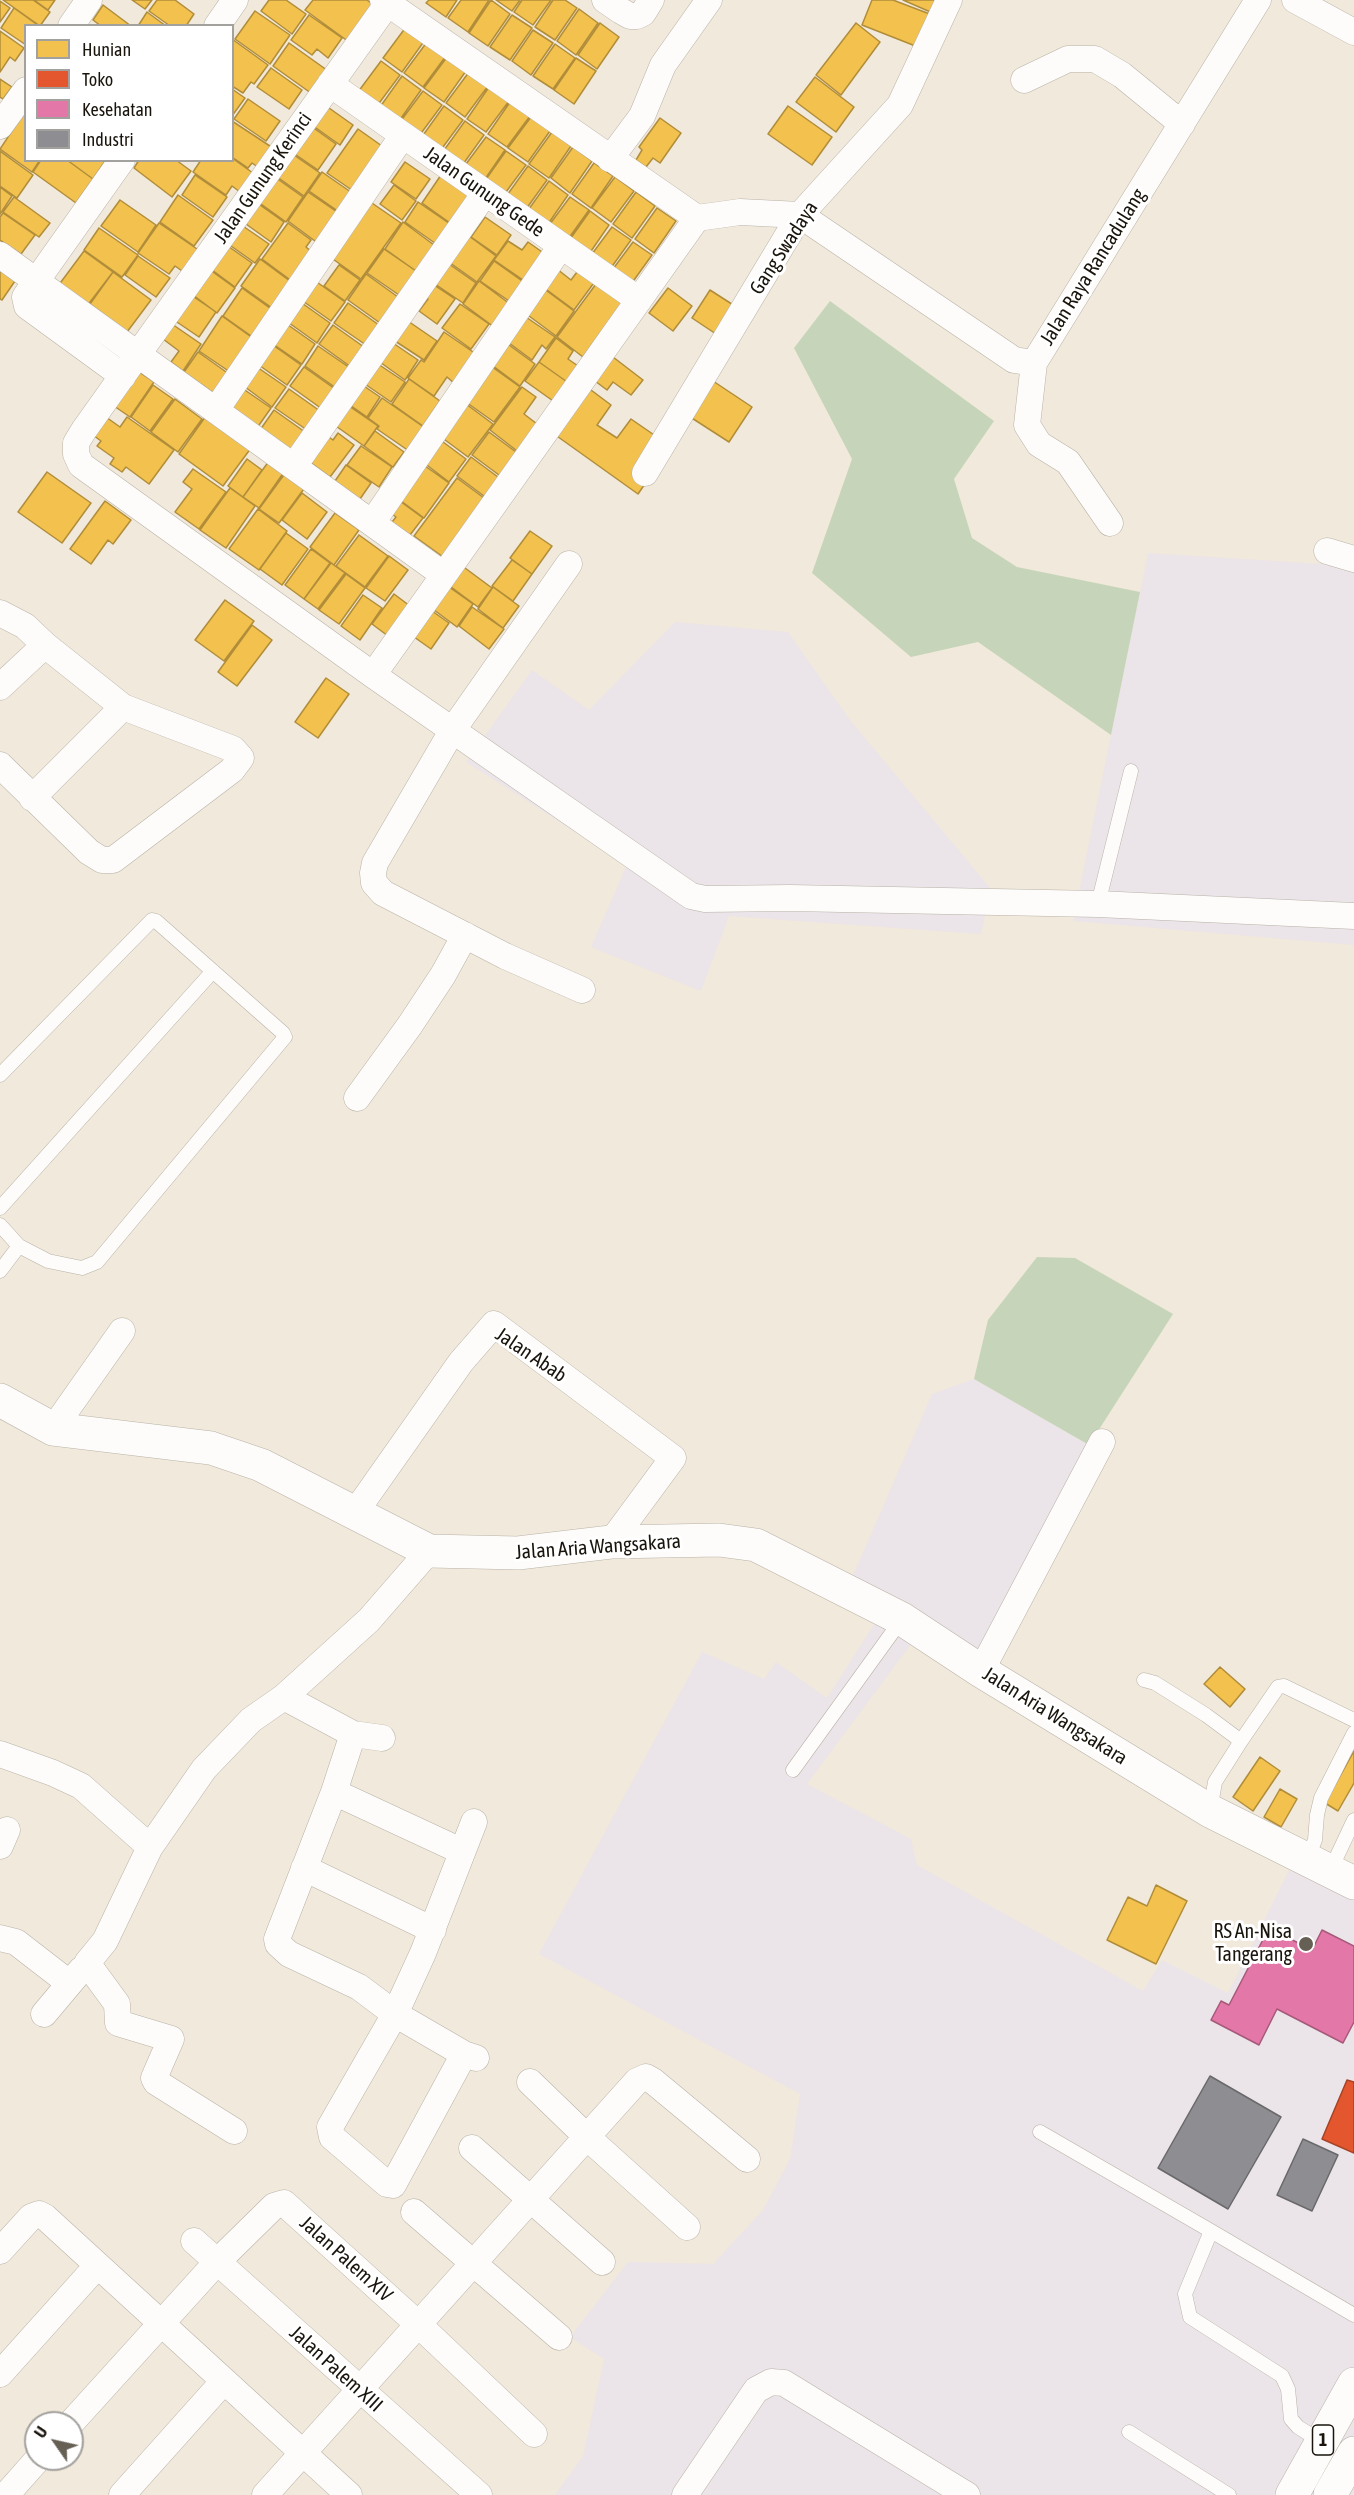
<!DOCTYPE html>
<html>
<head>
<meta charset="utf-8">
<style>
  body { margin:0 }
  #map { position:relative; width:1354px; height:2495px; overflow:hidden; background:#f1e9db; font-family:"Asap Condensed",sans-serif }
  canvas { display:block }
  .legend { position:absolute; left:24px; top:24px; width:210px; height:138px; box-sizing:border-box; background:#fff; border:2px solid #a3a19e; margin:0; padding:8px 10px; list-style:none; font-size:18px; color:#19140c }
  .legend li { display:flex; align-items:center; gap:12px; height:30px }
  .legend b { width:30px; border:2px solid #a3a19e }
  .north { position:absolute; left:24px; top:2411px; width:60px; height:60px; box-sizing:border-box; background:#fff; border:2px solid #a3a19e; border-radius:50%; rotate:304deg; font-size:16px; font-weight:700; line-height:24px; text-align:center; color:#19140c }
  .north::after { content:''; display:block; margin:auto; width:21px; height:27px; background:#655f54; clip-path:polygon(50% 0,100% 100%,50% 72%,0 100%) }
</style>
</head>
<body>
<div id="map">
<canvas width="1354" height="2495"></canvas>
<ul class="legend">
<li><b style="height:16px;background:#f2c14e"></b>Hunian</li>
<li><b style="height:16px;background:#e4572e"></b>Toko</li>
<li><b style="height:16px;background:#e377a8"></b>Kesehatan</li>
<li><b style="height:16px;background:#8d8d92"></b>Industri</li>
</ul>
<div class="north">U</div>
</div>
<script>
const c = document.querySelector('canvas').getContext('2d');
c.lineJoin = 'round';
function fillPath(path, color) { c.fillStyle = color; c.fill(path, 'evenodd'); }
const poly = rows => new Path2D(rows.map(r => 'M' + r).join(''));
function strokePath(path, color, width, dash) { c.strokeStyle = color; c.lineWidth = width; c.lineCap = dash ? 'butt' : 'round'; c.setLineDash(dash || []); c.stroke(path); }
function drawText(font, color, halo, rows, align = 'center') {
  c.font = font + ' "Asap Condensed",sans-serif'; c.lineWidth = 6; c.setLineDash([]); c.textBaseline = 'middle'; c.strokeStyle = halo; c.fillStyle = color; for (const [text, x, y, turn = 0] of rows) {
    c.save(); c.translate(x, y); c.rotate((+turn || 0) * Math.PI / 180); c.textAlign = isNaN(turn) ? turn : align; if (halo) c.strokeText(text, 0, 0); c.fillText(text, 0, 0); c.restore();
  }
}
fillPath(poly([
  [1148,553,1354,566,1354,945,1073,921],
  [675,622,788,632,850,720,991,889,981,934,729,916,701,991,591,947,627,865,466,762,532,670,589,710],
  [974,1379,1089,1445,976,1662,923,1628,807,1784,911,1839,917,1865,1143,1991,1162,1960,1228,1993,1295,1858,1354,1887,1354,2495,555,2495,583,2456,604,2359,570,2337,628,2262,713,2264,763,2210,790,2159,800,2094,539,1954,702,1652,764,1679,776,1662,827,1698,887,1604,848,1587,932,1394]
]), '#ebe4e9');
fillPath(poly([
  [830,301,994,421,954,479,972,538,1017,567,1140,592,1111,735,978,642,911,657,812,573,852,459,794,348],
  [1037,1257,1075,1258,1173,1314,1089,1445,974,1379,988,1320]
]), '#c6d5b9');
const homes = poly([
  [3,0,33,0,50,12,40,26,3,0],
  [34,0,55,0,48,10,34,0],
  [132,0,152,0,145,9,132,0],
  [157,0,175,0,194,14,186,26,170,26,149,11,157,0],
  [269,0,286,0,306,14,292,34,261,11,269,0],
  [313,0,367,0,375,6,349,42,305,10,313,0],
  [429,0,457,0,446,17,426,3,429,0],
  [461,0,489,0,468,32,448,18,461,0],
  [491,0,510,14,488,46,469,33,491,0],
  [496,0,520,0,512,11,496,0],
  [522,0,551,0,533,25,514,12,522,0],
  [553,0,565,0,577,8,555,40,535,27,553,0],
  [872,0,893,0,935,16,923,49,862,25,872,0],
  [903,0,941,0,935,14,903,0],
  [0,1,10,8,0,22,0,1],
  [103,5,131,26,101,26,93,20,103,5],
  [14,8,39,26,26,26,26,45,1,28,14,8],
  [579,9,598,23,576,55,557,41,579,9],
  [255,11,290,35,270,64,235,39,255,11],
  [147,12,166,26,138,26,147,12],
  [309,15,342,38,328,58,317,49,312,55,291,40,309,15],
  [512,15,532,28,510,60,490,47,512,15],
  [600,23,619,37,597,69,578,55,600,23],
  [856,23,880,42,841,95,816,75,856,23],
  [406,27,425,40,402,72,383,58,406,27],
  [533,30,553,43,531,75,512,61,533,30],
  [0,31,24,48,15,61,10,57,0,72,0,31],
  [232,39,268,65,254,84,251,82,243,93,232,86,232,39],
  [427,42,446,56,423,87,404,73,427,42],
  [289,43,331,73,315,96,273,66,289,43],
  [555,44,575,58,553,89,533,76,555,44],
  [447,57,466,71,444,102,424,88,447,57],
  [576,58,596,71,574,104,554,90,576,58],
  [381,61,400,75,377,106,358,92,381,61],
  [271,68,302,90,289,109,257,87,271,68],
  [469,72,488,86,465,117,446,103,469,72],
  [402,76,421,90,399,121,380,107,402,76],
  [815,77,854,107,836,132,796,102,815,77],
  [0,79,12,87,3,99,0,97,0,79],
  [489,87,509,101,486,132,467,119,489,87],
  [232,89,245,98,232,116,232,89],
  [423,91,442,105,419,136,400,122,423,91],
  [248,99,280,121,266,141,234,119,248,99],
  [510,102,530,116,507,147,488,134,510,102],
  [322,103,353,125,340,145,309,123,322,103],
  [444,106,463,120,440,151,421,138,444,106],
  [788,106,832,137,812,165,768,134,788,106],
  [26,110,26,160,40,160,32,172,0,149,26,110],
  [531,117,550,131,528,162,508,148,531,117],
  [660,118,681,133,660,163,653,158,646,167,636,160,642,150,639,147,660,118],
  [232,121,276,150,262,170,252,163,248,168,232,157,232,121],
  [465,121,484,135,461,167,442,153,465,121],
  [308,124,336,144,318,170,289,150,308,124],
  [358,129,382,146,359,195,327,173,358,129],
  [552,132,571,146,549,178,529,164,552,132],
  [486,137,505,150,483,182,463,168,486,137],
  [573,147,592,161,570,193,551,178,573,147],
  [0,151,33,175,17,198,0,186,0,151],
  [288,151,320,173,304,196,273,174,288,151],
  [506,151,526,165,503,196,484,182,506,151],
  [232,158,253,173,240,192,232,186,226,195,193,172,201,160,232,160,232,158],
  [41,160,67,160,93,179,76,203,33,172,41,160],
  [67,160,106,160,93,179,67,160],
  [139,160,176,160,191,171,172,197,134,168,139,160],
  [405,162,430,179,416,199,391,182,405,162],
  [594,163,613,176,591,208,572,194,594,163],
  [528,166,547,180,524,212,505,198,528,166],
  [322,172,358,197,345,216,309,191,322,172],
  [195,175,227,197,213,217,182,195,195,175],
  [272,175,303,197,286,222,254,199,272,175],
  [441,175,473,197,453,225,422,203,441,175],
  [615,177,634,191,611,222,592,208,615,177],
  [549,181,568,195,546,227,526,213,549,181],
  [394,185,416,201,402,220,380,204,394,185],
  [0,187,12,196,0,214,0,187],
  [308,192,340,214,319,244,288,221,308,192],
  [636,192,655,206,632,238,613,224,636,192],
  [178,195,213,220,194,246,160,222,178,195],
  [14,197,50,223,39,237,3,212,14,197],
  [570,197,589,210,566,242,547,228,570,197],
  [120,200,156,225,138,252,101,226,120,200],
  [253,200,284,222,271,242,239,219,253,200],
  [369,201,401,223,361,279,330,257,369,201],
  [418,202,453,226,439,246,405,222,418,202],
  [657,208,676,221,654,253,635,239,657,208],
  [590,211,609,225,587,257,568,242,590,211],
  [3,213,35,235,21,254,0,240,0,217,3,213],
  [485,217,511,235,497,255,471,237,485,217],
  [237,222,269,244,255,263,224,241,237,222],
  [403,222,434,245,416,271,385,249,403,222],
  [159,223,200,251,185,273,175,266,169,274,138,253,159,223],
  [288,223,311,240,306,247,314,254,293,282,262,259,288,223],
  [612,227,631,240,608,272,589,258,612,227],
  [99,228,138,255,122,277,84,250,99,228],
  [465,233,496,256,477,282,446,260,465,233],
  [508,241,522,250,528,242,545,254,526,282,494,260,508,241],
  [633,242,652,255,629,287,610,273,633,242],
  [225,244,252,263,235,287,208,267,225,244],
  [384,249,416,271,399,295,367,273,384,249],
  [84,251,113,272,87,306,58,286,84,251],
  [138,256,170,278,156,297,125,275,138,256],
  [260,259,294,284,275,310,241,286,260,259],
  [494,261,525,283,512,303,480,281,494,261],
  [449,264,476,283,463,303,435,284,449,264],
  [339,265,360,280,345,301,324,286,339,265],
  [206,267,235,288,217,313,189,292,206,267],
  [580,268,596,280,574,310,543,287,557,269,571,280,580,268],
  [0,270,15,281,2,300,0,299,0,270],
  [113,272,151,300,127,332,90,304,113,272],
  [366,274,398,297,380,323,348,300,366,274],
  [314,280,345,302,331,321,300,299,314,280],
  [479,281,510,304,494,327,463,304,479,281],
  [431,283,455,299,437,324,419,311,428,299,423,295,431,283],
  [596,284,622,303,583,357,557,337,596,284],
  [242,288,274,311,254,338,223,316,242,288],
  [543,288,574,311,556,336,525,313,543,288],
  [668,288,692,306,673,331,649,313,668,288],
  [710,290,738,308,719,336,692,318,710,290],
  [188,293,216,312,199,337,171,318,188,293],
  [299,301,330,323,317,343,285,320,299,301],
  [348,303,379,325,366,345,334,323,348,303],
  [460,304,489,324,471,349,442,328,460,304],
  [523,315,555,337,546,349,542,345,532,360,505,340,523,315],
  [222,316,254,339,230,372,199,351,222,316],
  [405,319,437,341,424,360,392,339,405,319],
  [169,322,201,344,183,371,171,362,179,351,159,336,169,322],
  [284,322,315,344,302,364,270,342,284,322],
  [333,325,364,347,351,367,319,344,333,325],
  [444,332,476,354,455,384,447,377,434,396,408,378,421,360,424,362,444,332],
  [556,338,573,351,568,359,581,368,570,384,539,362,556,338],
  [390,341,418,360,405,380,377,360,390,341],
  [505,342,535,364,520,386,489,363,505,342],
  [270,343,301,365,287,385,256,363,270,343],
  [318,346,350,368,336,388,305,366,318,346],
  [198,352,229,374,215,394,184,372,198,352],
  [613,357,643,380,631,395,613,382,607,390,595,381,613,357],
  [375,362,405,382,391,402,362,382,375,362],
  [539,362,570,384,556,403,525,381,539,362],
  [488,364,520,387,494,422,463,400,488,364],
  [254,365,286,387,272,407,241,384,254,365],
  [304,367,335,389,322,409,290,386,304,367],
  [139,372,154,382,130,417,114,406,139,372],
  [707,377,752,407,729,442,684,413,707,377],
  [409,379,440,401,423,426,392,404,409,379],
  [361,384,380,397,367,417,347,403,361,384],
  [153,385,173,399,150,431,131,417,153,385],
  [239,386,271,408,257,428,226,406,239,386],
  [522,387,536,397,524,414,541,427,521,454,490,430,522,387],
  [587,387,611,405,597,425,617,438,631,419,660,439,649,478,638,494,554,434,587,387],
  [289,389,320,411,307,430,275,408,289,389],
  [382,398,425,428,409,451,377,429,379,426,368,418,382,398],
  [175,399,202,419,178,452,151,432,175,399],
  [462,401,493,424,468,457,437,434,462,401],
  [346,404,378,426,364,446,333,424,346,404],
  [274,410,305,432,292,452,260,430,274,410],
  [99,412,120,427,127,417,174,450,149,484,126,467,122,472,110,464,114,458,97,446,101,441,86,430,99,412],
  [208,413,251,448,223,486,179,454,208,413],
  [375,431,404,452,393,467,364,446,375,431],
  [322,432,333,440,338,433,354,445,330,477,303,457,322,432],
  [489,432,520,455,503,478,472,455,489,432],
  [435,436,466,459,449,482,419,459,435,436],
  [361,446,392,467,379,487,347,465,361,446],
  [471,457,502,480,488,499,457,476,471,457],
  [247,459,262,470,243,497,228,486,247,459],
  [269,461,284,472,259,508,243,497,269,461],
  [418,461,449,483,424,518,393,495,418,461],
  [346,465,371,483,360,499,335,481,346,465],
  [193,469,226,492,199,529,175,512,192,489,183,482,193,469],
  [47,472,91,503,62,543,18,512,47,472],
  [286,472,306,486,279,523,259,509,286,472],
  [457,478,488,501,446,559,414,536,457,478],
  [230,488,255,506,226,548,200,530,230,488],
  [302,493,327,512,307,539,282,520,302,493],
  [393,496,423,518,410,535,392,522,396,517,384,508,393,496],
  [105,501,131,520,113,544,108,540,91,564,70,549,105,501],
  [258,509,287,531,259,570,229,549,258,509],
  [335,513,359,530,334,565,310,547,335,513],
  [530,531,552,546,532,574,510,558,530,531],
  [286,533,308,549,282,585,260,569,286,533],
  [359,535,388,556,365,587,336,566,359,535],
  [311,549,330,563,304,599,285,585,311,549],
  [389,556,408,570,385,601,366,588,389,556],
  [512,560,532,574,513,601,492,586,512,560],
  [331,563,345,573,318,609,304,599,331,563],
  [461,565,492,588,478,607,447,584,461,565],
  [346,574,365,588,339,624,319,610,346,574],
  [442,582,473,604,457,627,426,604,442,582],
  [493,587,519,606,503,628,478,609,493,587],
  [394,594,410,606,388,636,372,624,394,594],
  [363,595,382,608,360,640,341,626,363,595],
  [225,600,254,621,224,661,195,640,225,600],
  [425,606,449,623,431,649,407,632,425,606],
  [472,607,504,629,489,649,459,626,472,607],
  [252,625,272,640,237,686,218,672,252,625],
  [326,678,349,694,318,738,295,722,326,678],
  [1220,1667,1245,1689,1230,1707,1204,1684,1220,1667],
  [1354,1751,1354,1783,1338,1811,1325,1803,1354,1751],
  [1260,1757,1280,1771,1253,1811,1233,1797,1260,1757],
  [1280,1789,1297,1799,1281,1827,1264,1817,1280,1789],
  [1156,1885,1187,1901,1156,1964,1107,1940,1128,1897,1147,1906,1156,1885]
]);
fillPath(homes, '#f2c14e');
strokePath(homes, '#b18d3a', 1.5);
const shops = poly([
  [1347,2080,1354,2082,1354,2153,1322,2139,1347,2080]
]);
fillPath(shops, '#e4572e');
strokePath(shops, '#a74324', 1.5);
const health = poly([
  [1269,1928,1312,1950,1322,1930,1354,1946,1354,2022,1343,2043,1277,2009,1259,2045,1211,2020,1221,2001,1229,2005,1269,1928]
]);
fillPath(health, '#e377a8');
strokePath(health, '#a65979', 1.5);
const industry = poly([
  [1210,2076,1281,2117,1228,2209,1158,2168,1210,2076],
  [1303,2139,1338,2155,1312,2211,1277,2195,1303,2139]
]);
fillPath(industry, '#8d8d92');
strokePath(industry, '#6a696a', 1.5);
const service = poly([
  [1098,904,1131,771],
  [0,1075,152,920,156,921,283,1033,285,1037,97,1262,82,1268,48,1261,19,1246],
  [0,1208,213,971],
  [0,1225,19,1246,0,1271],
  [1144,1680,1155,1683,1206,1715,1241,1741,1215,1782,1210,1811],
  [1241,1741,1278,1687,1284,1686,1354,1720],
  [793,1770,902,1619],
  [1307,1859,1315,1840,1317,1815,1321,1798,1354,1733],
  [1330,1871,1354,1820],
  [1040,2132,1211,2231],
  [1129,2432,1229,2495],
  [1322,2442,1298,2427,1291,2419,1288,2389,1282,2376,1190,2317,1185,2294,1211,2231,1354,2315]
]);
const minor = poly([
  [605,0,621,11,630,16,637,16,643,13,651,0],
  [1295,0,1354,32],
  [388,3,84,430,76,443,76,454,81,465,373,675,691,896,705,899,790,898,1098,904,1354,916],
  [71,26,89,0],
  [217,26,235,0],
  [1024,80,1068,59,1095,59,1122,75,1182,124],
  [330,84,639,300],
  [0,126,26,90],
  [610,159,642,116,663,65,709,0],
  [122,160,25,297,27,306,123,376],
  [697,218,740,212,800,215,1014,360,1034,363,1258,0],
  [0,255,444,575],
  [1034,363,1027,425,1039,444,1068,462,1110,523],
  [216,410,403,135],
  [294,466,485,193],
  [645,473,800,215,900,105,949,0],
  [372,523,561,246],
  [1327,551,1354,559],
  [569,564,452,731,375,863,373,873,374,883,383,893,505,956,582,990],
  [0,613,25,626,45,645],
  [373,675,697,218,383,0],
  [0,687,45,645,123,707,233,749,241,758,232,770,113,860,102,860,89,852,0,765],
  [32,798,123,707],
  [357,1098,410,1025,443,975,465,935],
  [53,1429,122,1331],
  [354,1514,461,1362,494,1324,673,1458,611,1542],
  [981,1671,1102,1442],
  [284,1697,353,1734,382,1738],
  [353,1734,334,1792,277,1939,278,1944,289,1954,359,1987,395,2014,464,2054,476,2058],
  [0,1754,53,1773,81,1786,150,1847],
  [334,1792,461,1851],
  [0,1846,7,1830],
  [304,1868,433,1930],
  [0,1938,16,1942,69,1983],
  [44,2014,81,1970],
  [464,2054,393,2185,387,2184,332,2137,330,2127,395,2014,423,1953,474,1822],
  [530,2082,588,2138,687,2227],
  [234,2131,156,2082,154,2078,171,2039,118,2023,117,2004,87,1963,105,1941,150,1847,204,1769,251,1720,284,1697,369,1620,429,1551],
  [472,2148,602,2262],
  [414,2212,559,2337],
  [194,2241,479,2495],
  [0,2251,31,2217,39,2214,45,2217,349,2495],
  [0,2374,97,2266],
  [71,2423,217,2262,274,2206,284,2203,419,2325,534,2434],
  [6,2495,38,2459],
  [122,2495,224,2381],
  [265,2495,637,2081,646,2077,653,2081,747,2159],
  [685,2495,756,2390,771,2382,784,2383,967,2495]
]);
const tertiary = poly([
  [0,1400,53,1429,211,1448,261,1465,429,1551,518,1553,611,1542,719,1540,756,1545,902,1619,981,1671,1210,1811,1354,1883]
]);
const trunk = poly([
  [1292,2495,1354,2384],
  [1330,2495,1354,2453]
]);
strokePath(service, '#b8b2a7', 15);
strokePath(minor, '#b8b2a7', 27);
strokePath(tertiary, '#b8b2a7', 34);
strokePath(trunk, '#b8b2a7', 34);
strokePath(service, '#fdfcfa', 14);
strokePath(minor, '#fdfcfa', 26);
strokePath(tertiary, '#fdfcfa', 33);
strokePath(trunk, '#fdfcfa', 33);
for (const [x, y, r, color] of [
  [1306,1944,8,"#655f54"]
]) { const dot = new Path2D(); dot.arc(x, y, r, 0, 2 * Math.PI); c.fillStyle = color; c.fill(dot); strokePath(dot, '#fff', 2); }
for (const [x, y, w] of [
  [1323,2440,21]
]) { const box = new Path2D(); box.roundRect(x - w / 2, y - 15, w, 30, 4.5); c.fillStyle = '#fff'; c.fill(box); strokePath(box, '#19140c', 1.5); }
drawText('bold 18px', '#19140c', null, [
  ["1",1323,2440]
]);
drawText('20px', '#19140c', '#fff', [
  ["Jalan Gunung Kerinci",263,178,-55],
  ["Jalan Gunung Gede",484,192,35],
  ["Gang Swadaya",784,248,-57],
  ["Jalan Raya Rancadulang",1093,267,-58],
  ["Jalan Abab",531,1355,34],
  ["Jalan Aria Wangsakara",598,1547,-4],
  ["Jalan Aria Wangsakara",1055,1716,32],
  ["Jalan Palem XIV",346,2259,42],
  ["Jalan Palem XIII",336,2369,42]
]);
drawText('20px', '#19140c', '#fff', [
  ["RS An-Nisa",1292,1932],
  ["Tangerang",1292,1955]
], 'right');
</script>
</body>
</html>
